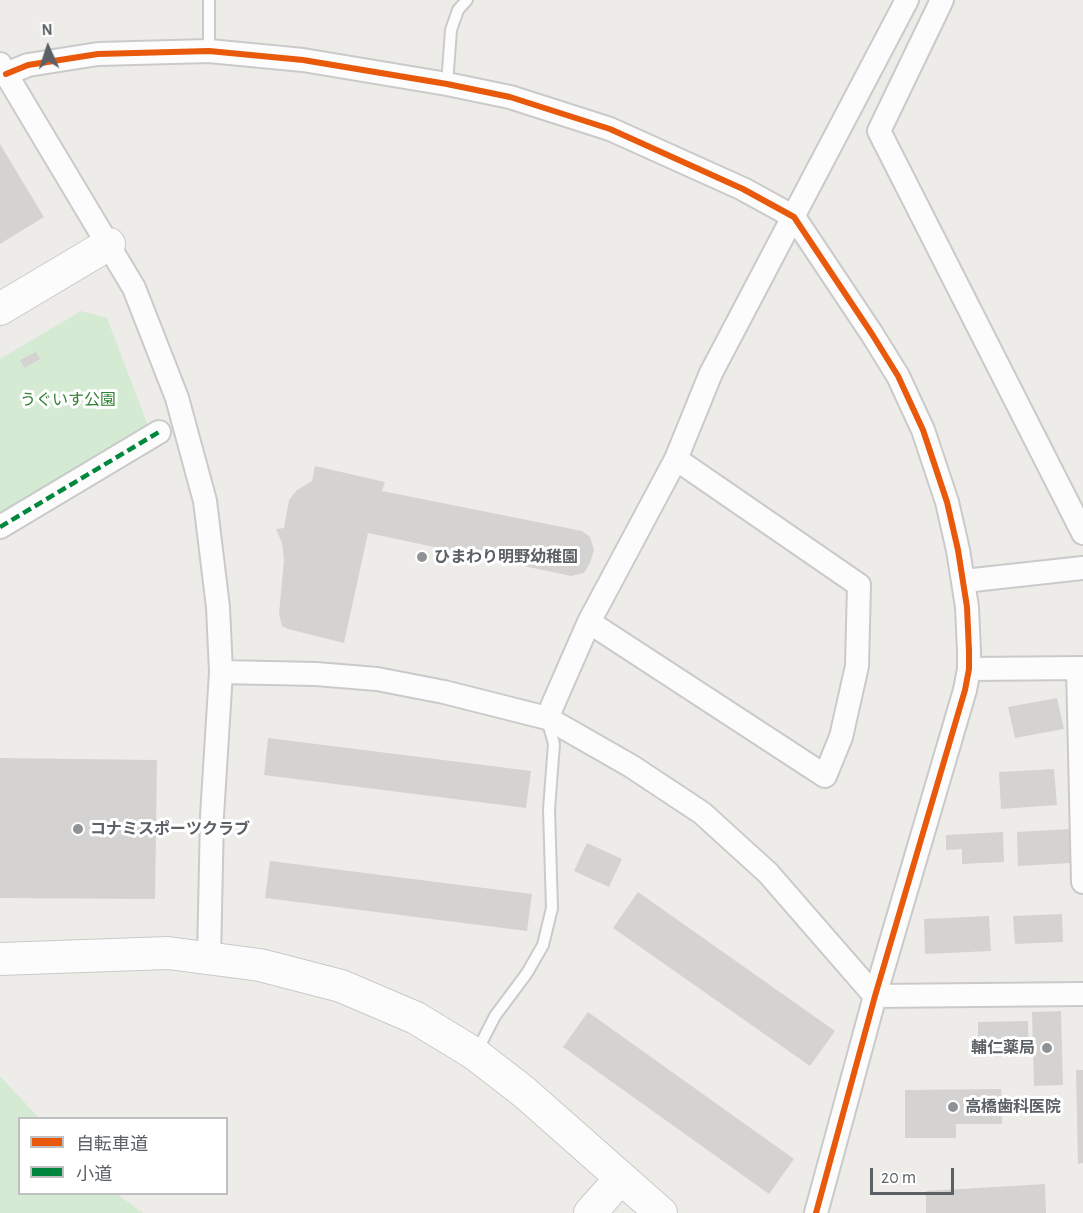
<!DOCTYPE html>
<html>
<head>
<meta charset="utf-8">
<style>
  body { margin:0 }
  #map { position:relative; width:1083px; height:1213px; overflow:hidden; background:#edece8; font-family:"Alegreya Sans","Noto Sans JP",sans-serif }
  canvas { display:block }
  .legend { position:absolute; left:18px; top:1117px; width:210px; height:78px; box-sizing:border-box; background:#fff; border:2px solid #bec0c2; margin:0; padding:8px 10px; list-style:none; font-size:18px; color:#5c6166 }
  .legend li { display:flex; align-items:center; gap:12px; height:30px }
  .legend b { width:30px; border:2px solid #bec0c2 }
  .north { position:absolute; left:18px; top:18px; width:60px; height:60px; -webkit-text-stroke:4px #fff; paint-order:stroke; rotate:357deg; font-size:16px; font-weight:700; line-height:24px; text-align:center; color:#5c6166 }
  .north::after { content:''; display:block; margin:auto; width:21px; height:27px; background:#5c6166; clip-path:polygon(50% 0,100% 100%,50% 72%,0 100%) }
  .scale { position:absolute; left:870px; top:1168px; width:84px; height:27px; box-sizing:border-box; border:3px solid #5c6166; border-top:0; padding-left:8px; font-size:18px; line-height:21px; white-space:nowrap; color:#5c6166; -webkit-text-stroke:4px #fff; paint-order:stroke }
</style>
</head>
<body>
<div id="map">
<canvas width="1083" height="1213"></canvas>
<ul class="legend">
<li><b style="height:8px;background:#e8590c"></b>自転車道</li>
<li><b style="height:8px;background:#00873e"></b>小道</li>
</ul>
<div class="north">N</div>
<div class="scale">20 m</div>
</div>
<script>
const c = document.querySelector('canvas').getContext('2d');
c.lineJoin = 'round';
function fillPath(path, color) { c.fillStyle = color; c.fill(path, 'evenodd'); }
const poly = rows => new Path2D(rows.map(r => 'M' + r).join(''));
function strokePath(path, color, width, dash) { c.strokeStyle = color; c.lineWidth = width; c.lineCap = dash ? 'butt' : 'round'; c.setLineDash(dash || []); c.stroke(path); }
function drawText(font, color, halo, rows, align = 'center') {
  c.font = font + ' "Alegreya Sans","Noto Sans JP",sans-serif'; c.lineWidth = 6; c.setLineDash([]); c.textBaseline = 'middle'; c.strokeStyle = halo; c.fillStyle = color; for (const [text, x, y, turn = 0] of rows) {
    c.save(); c.translate(x, y); c.rotate((+turn || 0) * Math.PI / 180); c.textAlign = isNaN(turn) ? turn : align; if (halo) c.strokeText(text, 0, 0); c.fillText(text, 0, 0); c.restore();
  }
}
fillPath(poly([
  [81,311,107,318,150,431,0,520,0,359],
  [0,1076,39,1118,20,1118,20,1194,117,1194,143,1213,0,1213]
]), '#d4ead2');
fillPath(poly([
  [0,144,44,217,0,244],
  [36,352,40,359,25,368,20,360],
  [315,466,385,482,382,491,582,531,590,537,594,550,590,563,584,573,571,576,368,533,344,643,288,629,282,626,279,614,284,560,282,543,276,529,284,528,289,500,297,490,312,481],
  [1057,698,1064,729,1015,738,1008,707],
  [268,738,531,771,526,808,264,775],
  [0,758,157,760,155,899,0,898],
  [1054,769,1057,805,1001,809,999,772],
  [1070,829,1071,863,1018,866,1017,832],
  [1003,832,1004,862,962,864,962,849,946,850,946,835],
  [587,843,622,859,609,887,574,871],
  [270,861,532,894,527,931,265,898],
  [638,892,835,1031,810,1066,613,928],
  [1062,914,1063,942,1015,944,1013,916],
  [989,916,991,951,925,954,924,919],
  [1061,1011,1063,1085,1034,1086,1032,1012],
  [588,1012,794,1159,769,1194,563,1047],
  [1028,1021,1029,1056,978,1057,978,1022],
  [1076,1070,1083,1070,1083,1163,1078,1164],
  [1001,1089,1002,1124,956,1124,956,1138,905,1138,905,1090],
  [1045,1184,1046,1213,926,1213,926,1191]
]), '#d4d3d1');
const lane = poly([
  [209,51,209,0],
  [447,84,451,30,458,10,467,0],
  [477,1051,495,1016,527,973,543,945,552,908,549,809,554,744,547,719]
]);
const street = poly([
  [942,0,879,131,1083,533],
  [0,64,134,288,177,398,205,501,218,607,221,672,212,816,209,958],
  [6,74,28,65,98,54,209,51,303,60,447,84,510,97,610,129,743,189,794,217,872,334,898,376,923,430,947,502,958,550,967,607,969,651,969,669,965,690,875,996,816,1213],
  [0,527,159,432],
  [964,581,1083,568],
  [589,622,825,776,841,737,857,666,859,585,676,459],
  [1078,668,1083,882],
  [969,669,1083,668],
  [221,672,316,674,377,679,444,692,547,718,631,766,702,813,768,873,875,996,1083,994],
  [547,718,589,622,676,459,711,373,907,0]
]);
const secondary = poly([
  [0,309,109,244],
  [0,959,168,953,260,965,341,986,416,1018,475,1054,524,1092,661,1213],
  [590,1213,621,1178]
]);
strokePath(lane, '#cacaca', 14);
strokePath(street, '#cacaca', 26);
strokePath(secondary, '#c9c9c8', 34);
strokePath(lane, '#fcfcfc', 10);
strokePath(street, '#fcfcfc', 22);
strokePath(secondary, '#fcfcfc', 32);
strokePath(poly([
  [0,527,159,432]
]), '#00873e', 4.5, [9, 4.5]);
strokePath(poly([
  [6,74,28,65,98,54,209,51,303,60,447,84,510,97,610,129,743,189,794,217,872,334,898,376,923,430,947,502,958,550,967,607,969,651,969,669,965,690,875,996,816,1213]
]), '#e8590c', 6);
for (const [x, y, r, color] of [
  [422,557,6,"#8f9294"],
  [78,829,6,"#8f9294"],
  [1047,1048,6,"#8f9294"],
  [953,1107,6,"#8f9294"]
]) { const dot = new Path2D(); dot.arc(x, y, r, 0, 2 * Math.PI); c.fillStyle = color; c.fill(dot); strokePath(dot, '#fff', 2); }
drawText('16px', '#2f8232', '#fff', [
  ["うぐいす公園",68,400]
]);
drawText('bold 16px', '#5c6166', '#fff', [
  ["ひまわり明野幼稚園",434,557],
  ["コナミスポーツクラブ",90,829],
  ["輔仁薬局",1035,1048,"right"],
  ["高橋歯科医院",965,1107]
], 'left');
</script>
</body>
</html>
